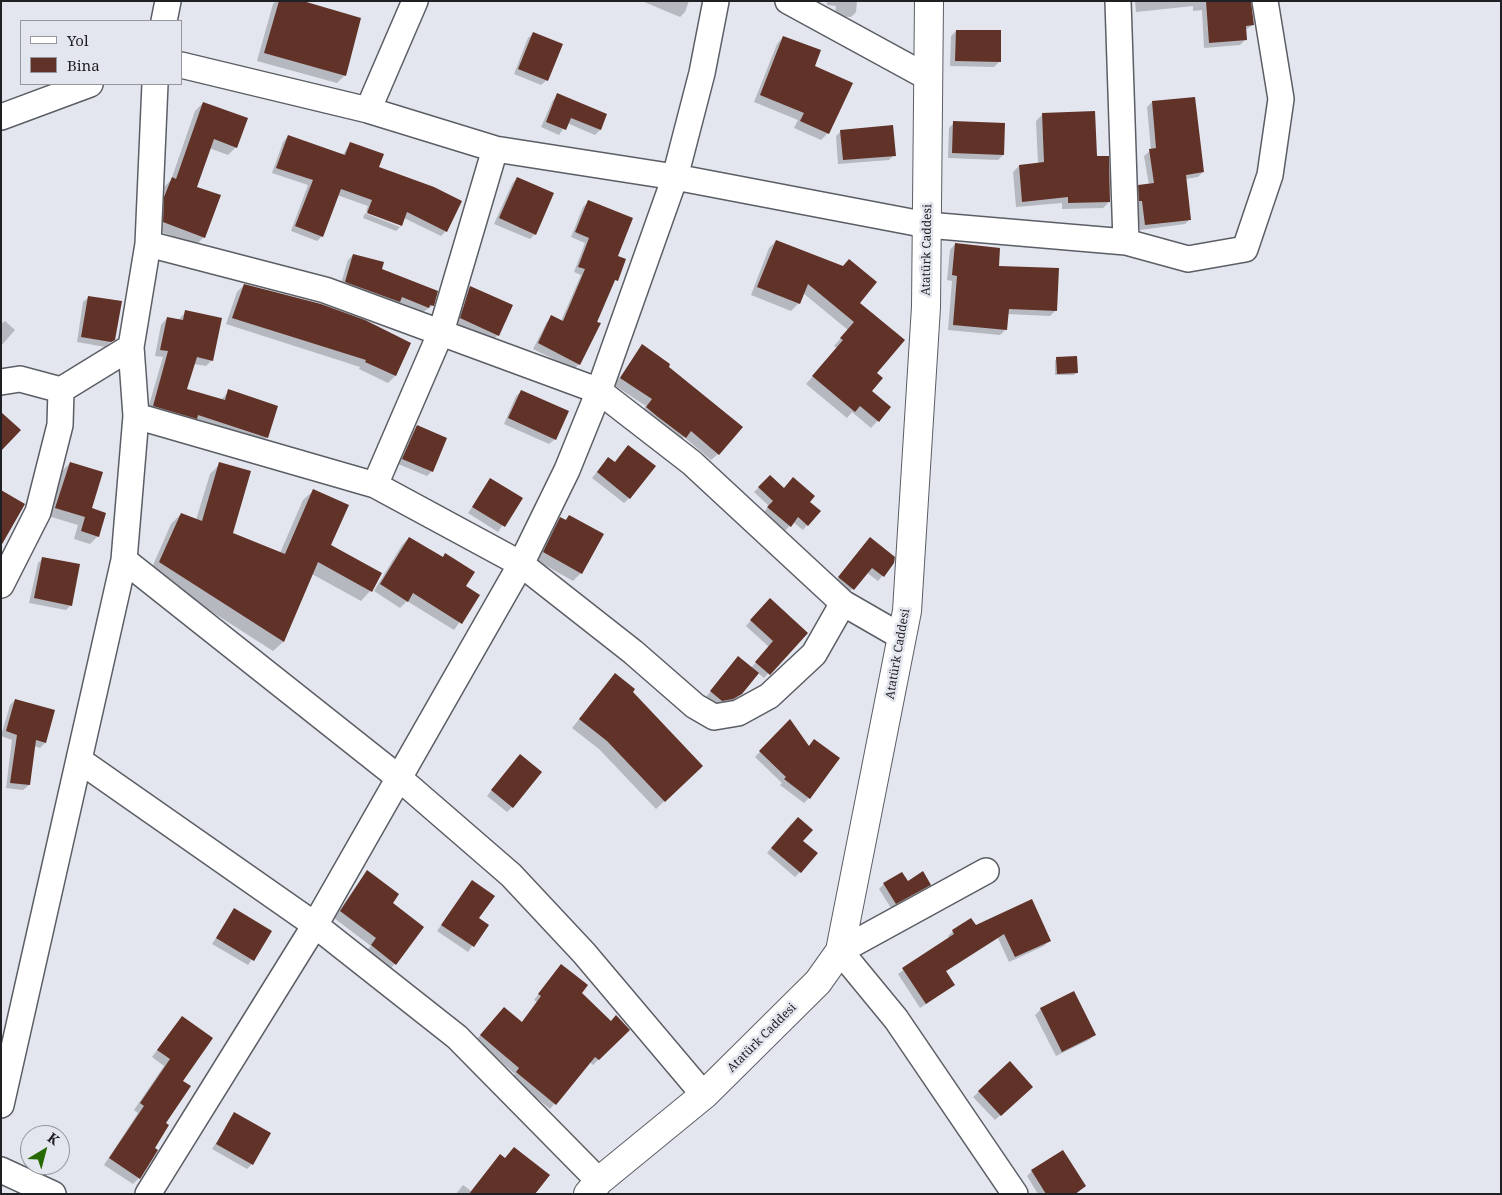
<!DOCTYPE html>
<html>
<head>
<meta charset="utf-8">
<style>
  body { margin:0 }
  #map { position:relative; width:1502px; height:1195px; overflow:hidden; background:#e3e6ee; font-family:"Noto Serif",serif }
  canvas { display:block }
  .frame { position:absolute; inset:0; border:2px solid #1f2023; pointer-events:none }
  .legend { position:absolute; left:20px; top:20px; width:162px; height:65px; box-sizing:border-box; background:#e3e6ee; border:1px solid #95979d; margin:0; padding:6px 9px; list-style:none; font-size:15px; color:#1f2023 }
  .legend li { display:flex; align-items:center; gap:10px; height:25px }
  .legend b { width:25px; border:1px solid #95979d }
  .north { position:absolute; left:20px; top:1125px; width:50px; height:50px; box-sizing:border-box; background:#e3e6ee; border:1px solid #95979d; border-radius:50%; rotate:37deg; font-size:14px; font-weight:700; line-height:20px; text-align:center; color:#1f2023 }
  .north::after { content:''; display:block; margin:auto; width:18px; height:22px; background:#256900; clip-path:polygon(50% 0,100% 100%,50% 72%,0 100%) }
</style>
</head>
<body>
<div id="map">
<canvas width="1502" height="1195"></canvas>
<div class="frame"></div>
<ul class="legend">
<li><b style="height:6px;background:#fff"></b>Yol</li>
<li><b style="height:14px;background:#603228"></b>Bina</li>
</ul>
<div class="north">K</div>
</div>
<script>
const c = document.querySelector('canvas').getContext('2d');
c.lineJoin = 'round';
function fillPath(path, color) { c.fillStyle = color; c.fill(path, 'evenodd'); }
const poly = rows => new Path2D(rows.map(r => 'M' + r).join(''));
function strokePath(path, color, width, dash) { c.strokeStyle = color; c.lineWidth = width; c.lineCap = dash ? 'butt' : 'round'; c.setLineDash(dash || []); c.stroke(path); }
function drawText(font, color, halo, rows, align = 'center') {
  c.font = font + ' "Noto Serif",serif'; c.lineWidth = 5; c.setLineDash([]); c.textBaseline = 'middle'; c.strokeStyle = halo; c.fillStyle = color; for (const [text, x, y, turn = 0] of rows) {
    c.save(); c.translate(x, y); c.rotate((+turn || 0) * Math.PI / 180); c.textAlign = isNaN(turn) ? turn : align; if (halo) c.strokeText(text, 0, 0); c.fillText(text, 0, 0); c.restore();
  }
}
fillPath(poly([
  [276,1,298,1,345,75,337,83,257,61,273,4],
  [642,1,689,1,685,12,680,17],
  [827,1,857,1,856,12,851,17,835,16,836,6,827,5],
  [1135,1,1250,1,1253,25,1245,30,1245,40,1240,45,1204,48,1202,10,1193,11,1193,6,1136,12],
  [956,31,999,62,994,67,950,66,951,36],
  [534,33,547,80,541,85,514,74,528,38],
  [783,37,813,66,828,133,821,140,794,128,798,120,754,102,777,44],
  [558,95,606,115,600,130,595,135,567,123,559,135,541,127,553,100],
  [1152,102,1203,172,1198,177,1185,179,1190,219,1185,224,1140,230,1134,191,1139,186,1149,185,1144,156,1151,150,1147,107],
  [203,103,236,147,228,155,209,148,195,187,204,237,196,245,156,230,157,206,164,187,171,180,195,111],
  [1043,114,1095,157,1109,202,1103,208,1062,209,1062,203,1016,207,1013,172,1019,166,1038,164,1036,121],
  [954,123,1003,155,998,160,948,158,949,128],
  [841,131,894,155,889,160,838,164,836,136],
  [288,136,343,155,350,143,446,231,441,236,404,218,400,227,400,224,366,211,368,206,337,195,322,236,317,241,291,231,308,185,272,173,283,142],
  [517,178,535,234,530,239,494,224,512,184],
  [588,202,617,257,624,260,579,364,574,369,533,349,547,322,552,317,561,321,581,275,574,272,585,243,571,237,583,207],
  [365,213,400,227,396,231,363,218],
  [776,241,858,303,875,373,871,391,890,407,871,428,852,412,847,418,806,384,837,348,834,346,848,330,803,293,799,303,791,311,751,295,769,248],
  [955,244,997,267,1056,310,1050,316,1007,314,1005,330,1000,335,948,330,952,281,947,280,950,250],
  [353,255,381,269,437,292,432,306,423,312,398,302,394,307,340,287,348,260],
  [244,285,409,343,395,376,388,383,359,369,360,367,226,324,237,292],
  [470,287,498,335,493,340,456,324,465,292],
  [89,297,114,339,105,347,77,342,83,302],
  [186,311,212,360,206,366,194,364,185,390,221,400,229,391,267,437,260,443,147,412,163,357,155,356,161,325,167,318,178,321],
  [5,321,15,330,1,346,1,324],
  [642,346,667,367,718,454,711,460,684,437,678,443,640,414,646,406,614,385],
  [1057,358,1077,372,1074,375,1055,375,1055,361],
  [522,391,555,439,549,444,504,424,516,396],
  [417,426,432,471,427,476,398,464,412,432],
  [70,463,90,509,98,536,90,544,74,539,78,525,48,516,62,471],
  [614,463,629,498,624,503,592,478,603,464],
  [220,464,231,534,280,553,303,500,313,491,330,545,381,574,370,591,361,601,312,574,283,642,273,651,150,572,171,524,181,514,196,520,210,474],
  [770,477,783,489,808,502,807,525,803,530,793,522,785,531,764,512,769,506,754,492],
  [491,480,521,498,498,532,468,513],
  [569,516,581,573,573,581,536,560,553,527,561,519,564,521],
  [409,538,442,558,445,555,464,587,478,596,454,630,407,601,400,608,374,591,402,545],
  [865,544,893,563,878,581,866,572,848,594,834,583],
  [43,558,71,605,66,610,29,603,38,563],
  [765,604,806,633,764,678,758,673,736,699,717,706,706,697,733,663,751,668,769,647,746,626],
  [615,675,631,692,693,774,656,809,599,749,572,728],
  [15,700,45,743,40,748,34,746,29,785,23,790,6,788,12,740,1,736,10,705],
  [790,721,808,747,814,740,809,798,804,803,780,785,782,783,755,757],
  [515,761,512,807,507,812,487,796],
  [792,823,800,872,795,877,767,853],
  [367,871,391,903,422,928,389,971,365,952,371,946,334,918],
  [472,882,477,919,487,925,468,952,437,931],
  [908,882,930,884,891,908,879,889,884,884],
  [234,910,270,932,248,965,212,944],
  [976,927,1049,941,1044,946,1009,962,998,938,945,972,953,985,920,1008,898,974,949,938,948,936,953,931],
  [556,971,611,1022,628,1030,593,1065,590,1062,550,1109,512,1078,515,1074,476,1040,499,1014,521,1023,537,1002,534,1000],
  [1073,993,1094,1035,1089,1040,1056,1056,1035,1015,1041,1009],
  [182,1017,181,1081,139,1178,133,1184,104,1165,138,1113,134,1110,164,1066,152,1057],
  [1010,1063,1026,1092,995,1120,973,1097],
  [235,1114,252,1164,247,1169,212,1149],
  [495,1161,498,1194,456,1194,463,1185,471,1191],
  [1032,1171,1085,1186,1076,1194,1038,1194,1027,1176]
]), '#0003');
fillPath(poly([
  [279,1,303,1,361,18,346,76,264,53],
  [1206,1,1251,1,1254,25,1246,26,1247,40,1209,43],
  [956,30,1001,30,1001,62,955,61],
  [533,32,563,44,548,81,518,69],
  [783,36,821,50,815,66,853,83,829,134,800,121,804,113,760,95],
  [557,93,607,114,601,130,571,118,566,130,546,122],
  [1195,97,1204,172,1186,175,1191,220,1145,225,1142,201,1139,201,1138,185,1154,183,1149,149,1156,148,1152,101],
  [203,102,248,118,237,148,214,139,197,187,221,195,205,238,163,222,164,197,172,177,176,179],
  [1095,111,1097,156,1109,156,1110,202,1068,203,1068,197,1022,202,1019,165,1044,162,1042,113],
  [953,121,1005,123,1004,155,952,153],
  [893,125,896,156,843,160,840,130],
  [288,135,345,155,350,142,384,154,379,167,434,187,462,201,447,232,407,212,402,226,367,213,372,200,341,189,323,237,295,226,313,180,276,168],
  [517,177,554,193,536,235,499,218],
  [588,200,633,218,618,256,626,259,618,281,615,280,597,322,601,323,580,365,538,343,551,315,563,321,585,269,578,267,589,238,575,232],
  [776,240,843,266,849,259,877,282,860,303,905,340,877,373,883,378,872,391,891,407,879,422,860,406,855,412,812,376,843,340,840,338,854,322,808,284,800,304,757,287],
  [955,243,1000,248,999,266,1059,268,1057,311,1009,309,1007,330,953,325,957,276,952,275],
  [353,254,384,262,382,269,438,291,434,306,430,305,429,308,402,297,400,302,345,282],
  [244,284,321,304,365,320,411,343,396,376,365,362,366,360,232,318],
  [470,286,513,305,499,336,460,318],
  [88,296,122,301,115,340,111,342,81,337],
  [185,310,222,318,213,361,197,357,187,389,225,400,228,389,278,406,268,438,198,415,197,419,153,406,168,351,160,350,167,317,183,320],
  [642,344,670,364,669,367,743,427,719,455,691,431,686,438,658,417,646,407,652,399,620,378],
  [1077,356,1078,373,1057,374,1056,357],
  [521,390,569,411,556,440,508,418],
  [1,412,21,430,1,451],
  [417,425,447,438,433,472,402,459],
  [628,445,656,466,630,499,597,472,608,457,615,462],
  [70,462,103,472,92,508,106,513,99,537,81,531,85,517,55,508],
  [219,462,251,471,233,533,285,554,313,489,349,505,331,545,382,573,372,592,318,562,284,642,159,562,181,513,202,521],
  [770,475,784,488,793,477,815,496,810,502,821,511,808,526,798,517,791,527,767,507,773,501,758,487],
  [490,478,523,498,505,527,472,507],
  [1,490,25,504,1,546],
  [569,515,604,534,582,574,543,552,560,517,566,520],
  [409,537,443,557,445,553,475,572,466,586,480,595,462,624,413,593,408,602,380,584],
  [870,537,895,557,894,563,884,577,872,568,854,590,838,577],
  [42,557,80,564,72,606,34,598],
  [770,598,808,633,770,675,755,662,773,641,750,620],
  [738,656,759,673,742,694,733,699,722,701,710,691],
  [615,673,635,689,633,692,703,766,665,802,607,741,579,719],
  [15,699,55,710,46,743,36,740,30,785,10,783,17,735,6,731],
  [790,719,809,746,814,739,840,758,810,799,784,779,786,777,759,751],
  [520,754,542,772,513,808,491,790],
  [798,817,813,830,803,841,818,853,801,873,771,848],
  [367,870,399,894,393,903,424,927,396,965,371,945,376,938,340,911],
  [923,871,931,885,896,904,883,883,902,872,908,881],
  [472,880,495,896,479,918,489,925,474,947,441,925],
  [1032,899,1051,941,1015,957,1004,934,946,971,955,985,926,1004,902,968,954,934,952,930,971,918,976,925],
  [234,908,272,931,254,961,216,938],
  [561,964,588,985,582,993,611,1021,616,1015,630,1030,599,1060,595,1057,556,1105,516,1072,519,1068,480,1035,504,1007,522,1022,541,996,538,994],
  [1074,991,1096,1035,1062,1052,1040,1008],
  [182,1016,213,1038,183,1081,191,1086,166,1123,169,1125,155,1148,158,1150,140,1179,109,1158,144,1106,140,1103,170,1059,157,1050],
  [1010,1061,1033,1087,1001,1116,978,1091],
  [234,1112,271,1133,253,1165,216,1144],
  [514,1147,550,1175,535,1194,469,1194,500,1154,505,1158],
  [1063,1150,1086,1186,1075,1194,1046,1194,1031,1170]
]), '#603228');
const minor = poly([
  [788,1,929,78],
  [1118,1,1126,242],
  [164,21,168,1],
  [181,65,368,110,495,149,675,177,927,225,1126,242,1188,259,1245,249,1270,175,1281,99,1265,1],
  [368,110,415,1],
  [1,117,90,84],
  [148,244,325,290,599,391,692,463,843,603,902,637],
  [1,382,20,379,61,390,131,347],
  [136,416,375,485,521,564,633,652,695,706,714,717,738,713,769,696,814,654,843,603],
  [375,485,441,332,495,149],
  [124,560,399,778,511,875,584,953,704,1095],
  [1,585,38,512,60,425,61,390],
  [79,760,315,925,457,1037,599,1181],
  [986,871,840,951,896,1019,1015,1194],
  [1,1105,124,560,136,416,131,347,148,244,155,84],
  [1,1170,53,1194],
  [148,1194,315,925,521,564,567,470,599,391,675,177,702,73,716,1]
]);
const tertiary = poly([
  [588,1194,599,1181,704,1095,818,982,840,951,907,611,926,307,929,1]
]);
strokePath(minor, '#5b5e65', 28);
strokePath(tertiary, '#5b5e65', 30);
strokePath(minor, '#fff', 25);
strokePath(tertiary, '#fff', 28);
drawText('12px', '#1f2023', '#e3e6ee', [
  ["Atatürk Caddesi",927,250,-89],
  ["Atatürk Caddesi",898,654,-80],
  ["Atatürk Caddesi",762,1038,-45]
]);
</script>
</body>
</html>
